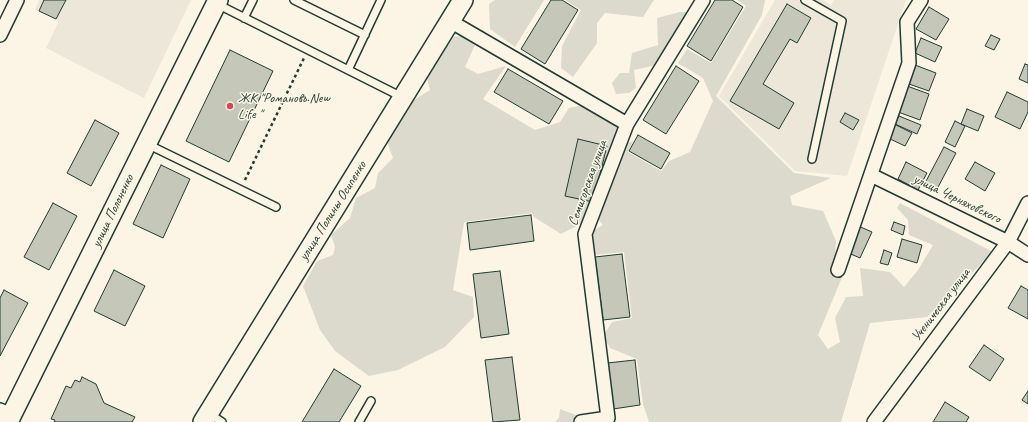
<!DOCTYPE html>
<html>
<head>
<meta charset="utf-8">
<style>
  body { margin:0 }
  canvas { display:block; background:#fcf5e5 }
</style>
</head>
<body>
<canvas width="1028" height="422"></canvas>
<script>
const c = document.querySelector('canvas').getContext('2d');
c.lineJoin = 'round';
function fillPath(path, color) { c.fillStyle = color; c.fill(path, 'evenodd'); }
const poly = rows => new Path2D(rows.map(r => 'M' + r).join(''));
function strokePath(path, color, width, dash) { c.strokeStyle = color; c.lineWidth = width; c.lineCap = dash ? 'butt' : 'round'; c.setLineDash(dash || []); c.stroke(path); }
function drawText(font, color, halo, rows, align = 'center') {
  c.font = font + ' Caveat,sans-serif'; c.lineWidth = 3; c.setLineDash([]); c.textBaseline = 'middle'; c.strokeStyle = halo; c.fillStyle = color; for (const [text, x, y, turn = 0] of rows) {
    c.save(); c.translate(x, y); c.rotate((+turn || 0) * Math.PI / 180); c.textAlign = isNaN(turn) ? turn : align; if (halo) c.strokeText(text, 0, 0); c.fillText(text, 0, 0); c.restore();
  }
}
fillPath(poly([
  [39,0,191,0,144,98,46,48,58,23,56,19,35,10],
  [775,0,823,0,831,5,834,0,906,0,847,176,795,171,719,96]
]), '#ece7d8');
fillPath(poly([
  [495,0,544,0,515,47,490,29,489,4],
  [565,0,654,0,643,17,605,13,597,23,597,43,573,77,561,68,562,46,581,10],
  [737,0,765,0,762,15,716,96,794,173,831,178,790,196,792,205,823,211,836,241,834,266,843,275,818,335,828,349,840,342,835,318,846,297,863,296,860,268,890,272,904,287,918,270,933,245,909,235,908,220,897,208,900,203,993,252,927,317,870,323,841,422,649,422,643,404,637,359,610,348,603,336,612,322,632,318,624,252,583,256,578,239,603,225,596,216,561,234,534,217,532,213,464,222,453,290,473,297,474,317,445,347,398,370,369,376,335,351,320,330,303,286,317,261,333,255,335,247,331,235,350,218,356,198,375,188,378,173,393,158,387,141,412,101,430,90,426,75,454,37,467,35,475,45,465,67,478,74,506,66,483,99,535,130,560,122,569,108,589,104,621,127,626,144,633,141,628,152,661,171,669,161,690,152,713,101,703,78,678,63,687,49,711,63,746,6],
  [680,12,693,12,661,64,634,70,636,88,629,93,616,94,612,83,620,73,629,73,632,53,658,45,657,18],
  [560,409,581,417,582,422,555,422,559,418]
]), '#dcdacc');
const building = poly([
  [44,0,66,0,56,19,39,11,44,0],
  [551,0,562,0,578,10,545,64,521,49,551,0],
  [715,0,732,0,743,7,711,61,687,46,715,0],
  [787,4,811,18,797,43,790,39,763,84,794,103,779,129,730,101,787,4],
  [929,7,949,19,936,40,916,29,929,7],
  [991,35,1000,39,994,50,985,46,991,35],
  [921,38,942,47,935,62,915,53,921,38],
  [230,50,273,71,229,162,186,141,230,50],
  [1025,64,1028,65,1028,83,1019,79,1025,64],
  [915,65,936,73,929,91,909,84,915,65],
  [676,66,699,81,666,134,643,120,676,66],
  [508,69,563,101,549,124,494,92,508,69],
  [907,86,929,94,920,120,898,112,907,86],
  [1007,92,1028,102,1028,112,1020,129,995,117,1007,92],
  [967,109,984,116,978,131,961,124,967,109],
  [845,113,859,120,853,130,840,122,845,113],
  [899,116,921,125,917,134,895,124,899,116],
  [95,120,119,133,91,186,67,173,95,120],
  [955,121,965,126,955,147,945,142,955,121],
  [894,124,912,133,905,146,888,138,894,124],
  [638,135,670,153,661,169,629,151,638,135],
  [578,139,607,146,593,202,565,196,578,139],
  [944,147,956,153,936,191,924,185,944,147],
  [906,162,927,173,918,190,898,179,906,162],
  [975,162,995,173,985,191,965,179,975,162],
  [161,165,190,179,163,238,133,224,161,165],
  [53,203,77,216,49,270,24,257,53,203],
  [531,215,534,241,470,250,467,223,531,215],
  [894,222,905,226,903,235,891,230,894,222],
  [856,225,872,232,860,258,844,251,856,225],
  [902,239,922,245,917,263,897,257,902,239],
  [884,250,892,253,888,265,880,263,884,250],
  [622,254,630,317,603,320,595,257,622,254],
  [114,270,145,286,125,326,94,311,114,270],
  [500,271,509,334,481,338,473,274,500,271],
  [1021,286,1028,290,1028,319,1008,308,1021,286],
  [4,290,28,303,0,356,0,298,4,290],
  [984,345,1004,359,990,381,969,367,984,345],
  [512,357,520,420,493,422,485,360,512,357],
  [635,360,640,405,613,409,607,363,635,360],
  [334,369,361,386,339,422,302,422,334,369],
  [82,377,96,384,104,403,135,417,132,422,54,422,55,420,51,419,66,386,71,388,75,380,80,382,82,377],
  [1028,391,1028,404,1022,400,1028,391],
  [945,402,969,417,966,422,933,422,945,402]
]);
fillPath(building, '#c5c7b9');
strokePath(building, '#1f3d34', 1);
const lane = poly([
  [294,0,365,35],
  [805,0,842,21,812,159],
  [217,4,402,97],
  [244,18,253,0],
  [348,70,381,0],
  [147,144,276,207],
  [208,413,222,422],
  [359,422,371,401]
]);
const street = poly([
  [450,21,627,124],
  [0,35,17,0],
  [871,175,1008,242,1028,255],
  [838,270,909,63,907,22,921,0],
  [0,410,11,415],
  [581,422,608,418,585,234,627,124,703,0],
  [874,422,1008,242,1028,203]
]);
const secondary = poly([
  [8,422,218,0],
  [203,422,463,0]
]);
strokePath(lane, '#1f3d34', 10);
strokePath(street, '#1f3d34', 16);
strokePath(secondary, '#1f3d34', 22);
strokePath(poly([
  [245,180,304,58]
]), '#1f3d34', 2.5, [3, 3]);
strokePath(lane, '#fcf5e5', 7);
strokePath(street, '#fcf5e5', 13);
strokePath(secondary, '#fcf5e5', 19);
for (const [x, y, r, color] of [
  [230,106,4,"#d1495b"]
]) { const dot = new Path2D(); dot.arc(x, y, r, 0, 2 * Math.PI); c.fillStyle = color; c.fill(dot); strokePath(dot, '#fcf5e5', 1.5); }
drawText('14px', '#1f3d34', '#fcf5e5', [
  ["ЖК \"Романовъ.New",238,98],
  ["Life \"",238,114]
], 'left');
drawText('14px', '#1f3d34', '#fcf5e5', [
  ["Семигорская улица",588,183,-70],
  ["улица Черняховского",957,199,26],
  ["улица Полоненко",113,211,-64],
  ["улица Полины Осипенко",333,211,-58],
  ["Ученическая улица",941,305,-53]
]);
</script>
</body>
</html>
